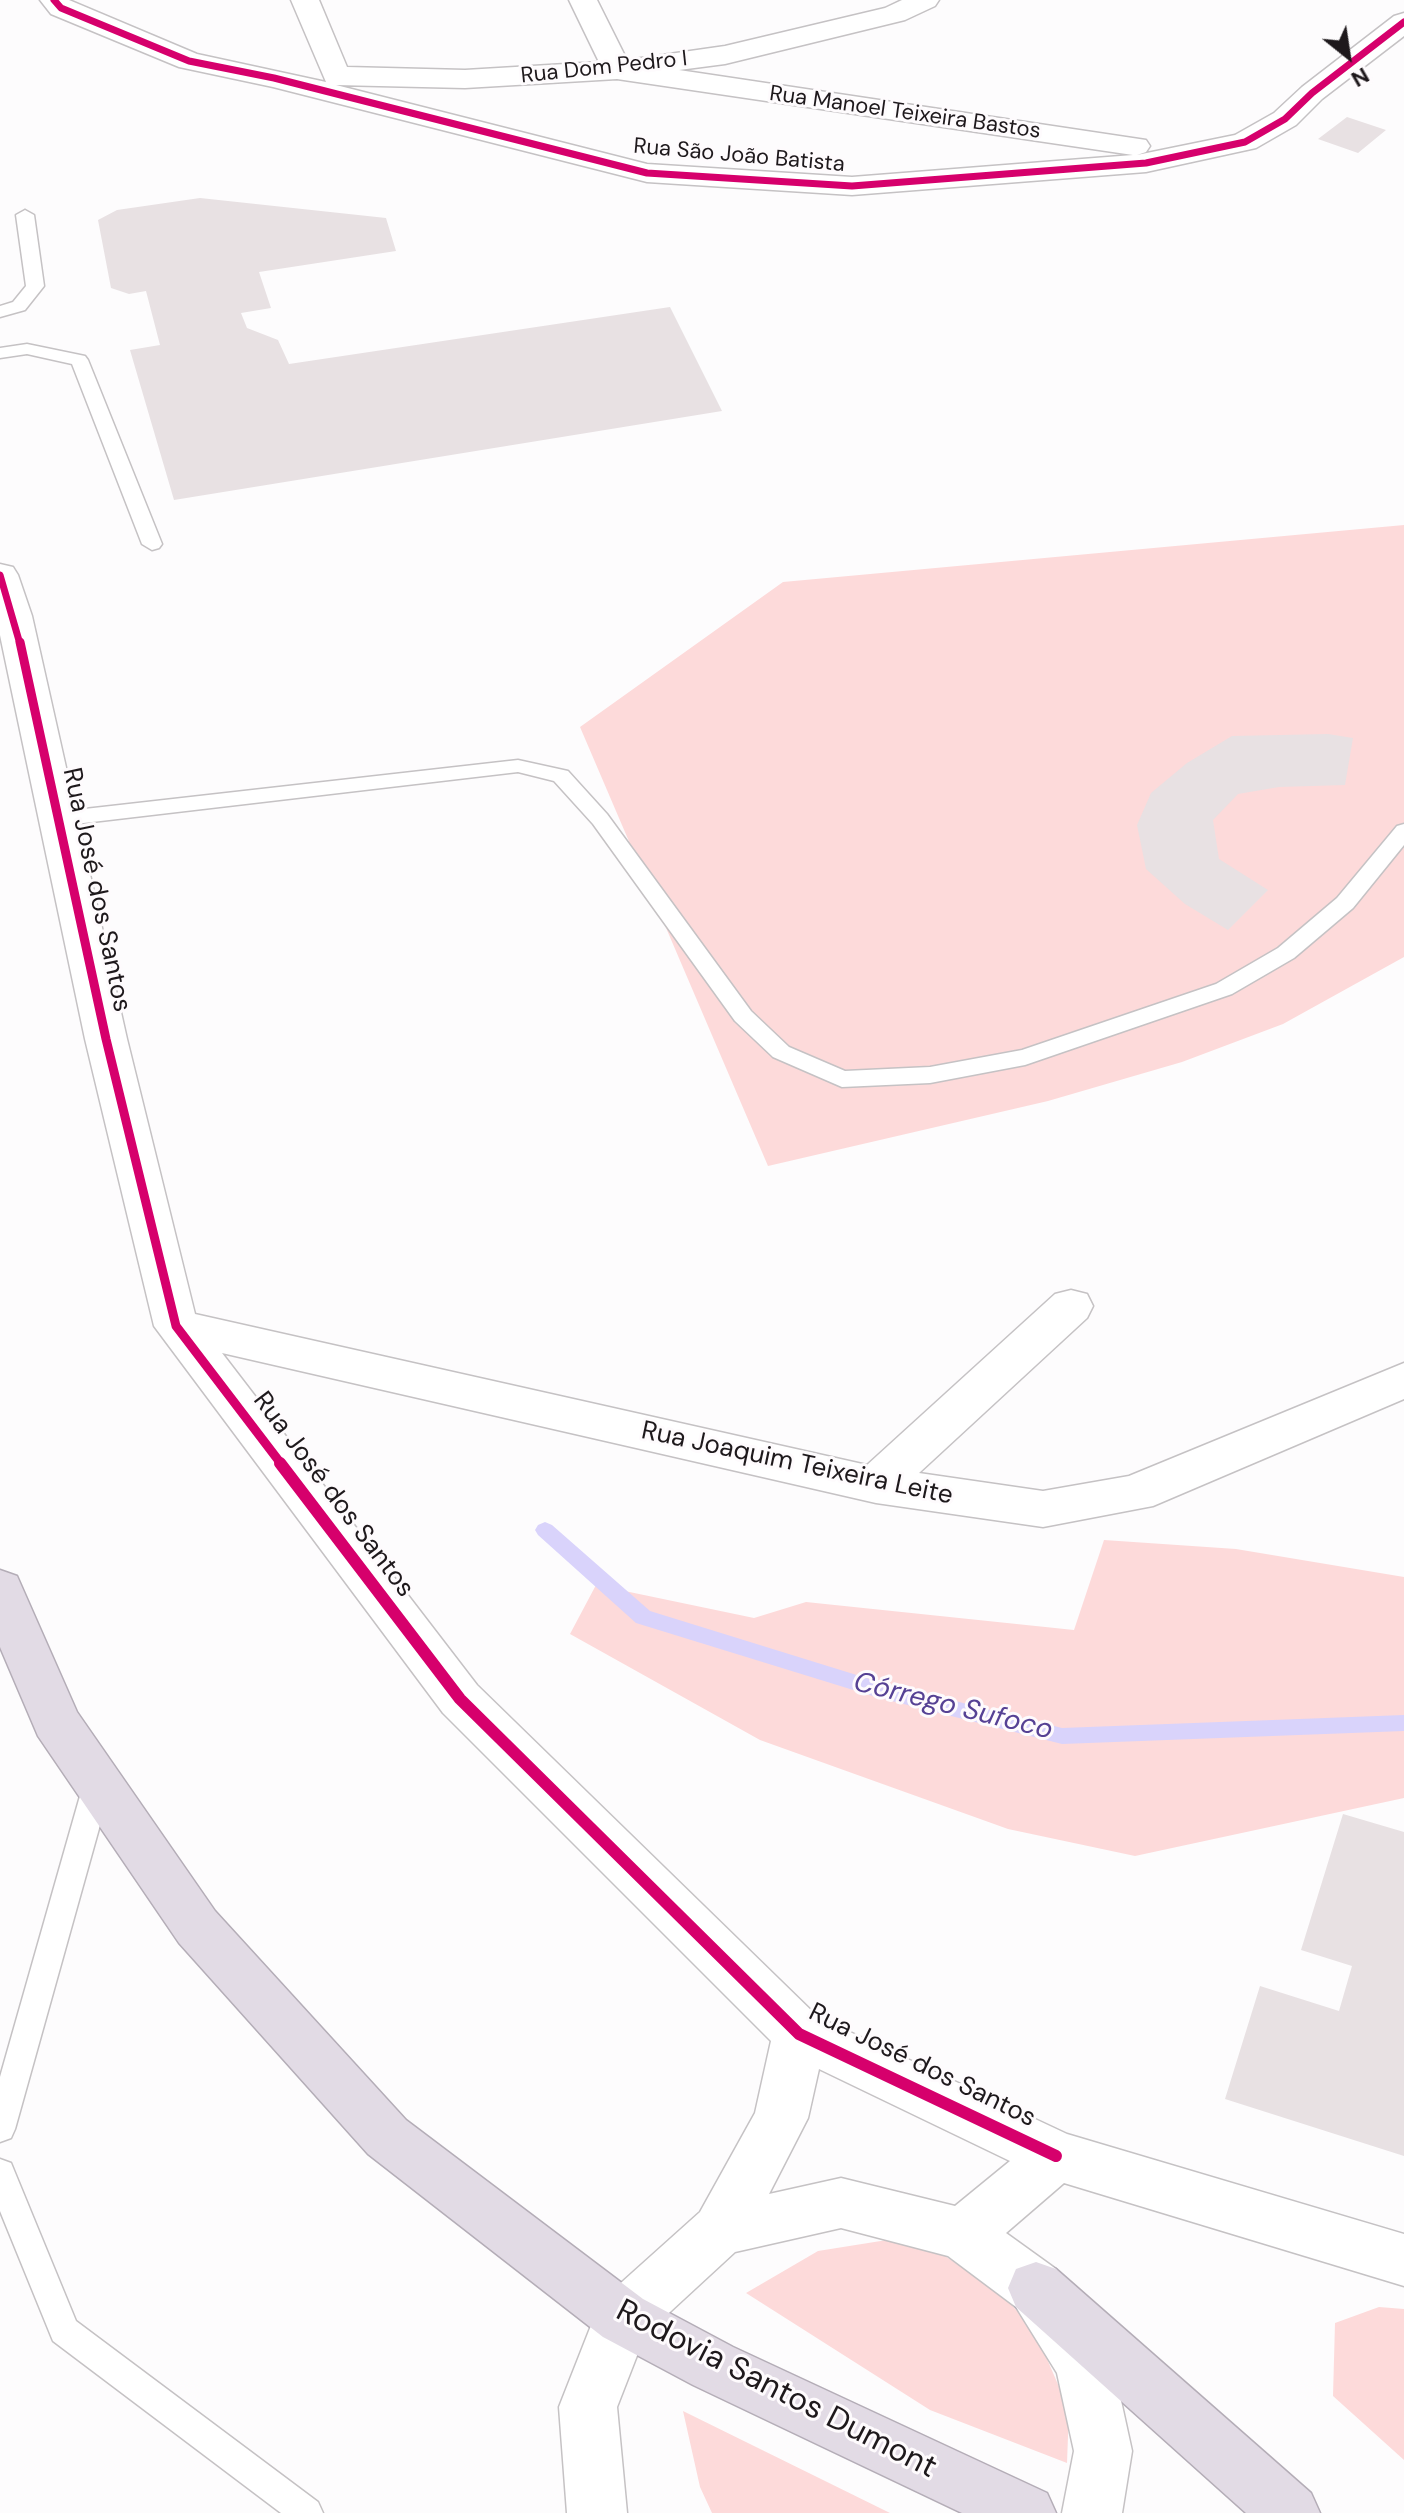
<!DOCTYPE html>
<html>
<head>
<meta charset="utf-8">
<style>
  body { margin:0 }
  #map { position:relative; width:1404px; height:2513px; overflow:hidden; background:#fdfcfd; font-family:"DM Sans",sans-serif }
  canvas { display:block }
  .north { position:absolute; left:1308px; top:16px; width:80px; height:80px; -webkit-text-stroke:6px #fefbfd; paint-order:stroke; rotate:150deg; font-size:22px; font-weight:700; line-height:32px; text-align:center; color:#1e191c }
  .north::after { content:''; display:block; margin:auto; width:28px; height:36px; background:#1e191c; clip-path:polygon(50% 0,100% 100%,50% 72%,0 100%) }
</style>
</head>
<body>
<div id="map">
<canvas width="1404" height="2513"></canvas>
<div class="north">N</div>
</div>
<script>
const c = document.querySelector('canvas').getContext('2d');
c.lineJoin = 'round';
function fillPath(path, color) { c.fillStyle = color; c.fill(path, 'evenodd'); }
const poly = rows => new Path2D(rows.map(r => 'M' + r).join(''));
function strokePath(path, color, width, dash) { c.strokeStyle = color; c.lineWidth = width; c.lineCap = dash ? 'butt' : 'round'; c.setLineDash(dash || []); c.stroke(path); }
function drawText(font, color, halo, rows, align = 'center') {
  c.font = font + ' "DM Sans",sans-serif'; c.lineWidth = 6; c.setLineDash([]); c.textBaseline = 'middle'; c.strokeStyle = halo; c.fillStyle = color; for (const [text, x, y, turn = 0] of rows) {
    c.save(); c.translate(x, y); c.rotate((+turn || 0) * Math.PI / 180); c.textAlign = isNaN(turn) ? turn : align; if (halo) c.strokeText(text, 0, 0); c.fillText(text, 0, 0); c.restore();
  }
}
fillPath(poly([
  [1404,525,1404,957,1283,1024,1182,1062,1048,1101,768,1166,580,727,783,582],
  [1104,1540,1236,1549,1404,1577,1404,1798,1135,1856,1008,1829,760,1740,570,1634,596,1585,754,1618,806,1602,1074,1630],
  [887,2240,945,2256,1002,2294,1035,2331,1069,2410,1067,2463,930,2410,746,2293,818,2251],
  [1379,2307,1404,2309,1404,2460,1333,2396,1335,2323],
  [683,2411,890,2513,712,2513,700,2487]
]), '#fddada');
fillPath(poly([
  [545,1522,552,1525,650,1611,876,1681,1062,1728,1404,1715,1404,1731,1062,1744,876,1697,636,1623,538,1535,535,1530,538,1525,545,1522]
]), '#d9d3fb');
fillPath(poly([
  [1347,117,1386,130,1358,153,1318,139],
  [200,198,386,218,396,251,259,272,271,308,241,313,247,328,278,340,289,364,670,307,722,411,174,500,130,350,160,345,146,291,129,294,111,288,98,220,117,210],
  [1328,734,1353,738,1345,785,1279,787,1238,794,1213,820,1219,859,1268,890,1228,930,1185,904,1146,869,1137,825,1151,793,1187,763,1232,736],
  [1343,1814,1404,1832,1404,2156,1225,2099,1260,1986,1339,2011,1352,1966,1301,1950]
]), '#e8e1e3');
const lane = poly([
  [25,210,34,215,44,286,25,310,0,317,0,306,13,302,26,286,16,215,25,210],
  [27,344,85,356,88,360,162,544,159,548,152,550,142,544,72,364,27,354,0,358,0,348,27,344],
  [518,760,568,771,607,814,751,1011,789,1047,845,1071,930,1067,1022,1050,1216,984,1278,948,1337,898,1397,826,1404,824,1404,845,1353,908,1294,958,1232,994,1025,1065,930,1083,842,1087,773,1057,735,1021,593,824,554,781,518,772,58,826,47,819,58,812,518,760],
  [98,1771,108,1774,112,1782,15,2129,11,2138,0,2142,0,2077,84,1782,88,1774,98,1771],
  [0,2159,11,2163,76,2321,318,2502,323,2513,281,2513,53,2341,0,2211,0,2159]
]);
const street = poly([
  [40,0,69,0,197,54,326,82,291,0,319,0,347,67,465,70,599,62,569,0,597,0,627,60,725,46,885,8,902,0,939,0,935,6,905,20,725,64,679,70,1146,140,1150,146,1146,152,1137,155,1235,135,1274,113,1302,87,1394,16,1404,13,1404,36,1322,99,1296,125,1256,148,1146,172,852,195,647,182,273,87,179,67,51,14,40,0],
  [617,79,1133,155,852,177,647,164,336,85,465,88,617,79],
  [0,564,13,567,18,575,32,616,127,1039,195,1314,867,1465,1055,1294,1071,1290,1087,1294,1093,1306,1087,1318,919,1473,1043,1491,1129,1476,1404,1363,1404,1399,1153,1506,1043,1527,876,1503,222,1353,477,1685,818,2017,1067,2134,1404,2234,1404,2286,1064,2183,1006,2233,1056,2269,1104,2345,1113,2364,1132,2451,1122,2513,1062,2513,1074,2451,1057,2373,1016,2307,948,2256,841,2228,735,2252,645,2335,617,2407,627,2513,567,2513,559,2407,594,2318,603,2299,700,2212,755,2113,771,2041,443,1713,154,1326,85,1039,0,635,0,564],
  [819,2069,1010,2161,955,2206,841,2178,769,2194,808,2118,819,2069]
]);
const highway = poly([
  [0,1570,17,1576,77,1712,215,1911,406,2120,643,2299,733,2347,1047,2493,1056,2513,962,2513,693,2385,603,2337,368,2154,179,1943,38,1736,0,1647,0,1570],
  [1036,2262,1056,2269,1311,2493,1320,2513,1246,2513,1016,2307,1008,2288,1016,2269,1036,2262]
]);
strokePath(lane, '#c5c2c4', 3);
strokePath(street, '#c5c2c4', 3);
strokePath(highway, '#b4adb7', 3);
fillPath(lane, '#fff');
fillPath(street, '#fff');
fillPath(highway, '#e2dbe5');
strokePath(poly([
  [54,0,61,8,189,61,274,78,647,173,852,186,1146,163,1245,142,1285,119,1312,93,1404,22],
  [0,575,20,644]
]), '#d6006c', 7);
strokePath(poly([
  [20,642,106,1039,176,1326,282,1465]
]), '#d6006c', 9);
strokePath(poly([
  [280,1463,460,1699,799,2034,1056,2156]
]), '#d6006c', 12);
drawText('22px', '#1e191c', '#fefbfd', [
  ["Rua Dom Pedro I",604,68,-6],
  ["Rua Manoel Teixeira Bastos",905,113,8],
  ["Rua São João Batista",739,156,5]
]);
drawText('26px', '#1e191c', '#fefbfd', [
  ["Rua José dos Santos",96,890,78],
  ["Rua Joaquim Teixeira Leite",797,1464,12],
  ["Rua José dos Santos",333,1495,53],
  ["Rua José dos Santos",922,2066,26]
]);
drawText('italic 28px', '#564194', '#fefbfd', [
  ["Córrego Sufoco",953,1707,14]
]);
drawText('32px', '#1e191c', '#fefbfd', [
  ["Rodovia Santos Dumont",776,2390,27]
]);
</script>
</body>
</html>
